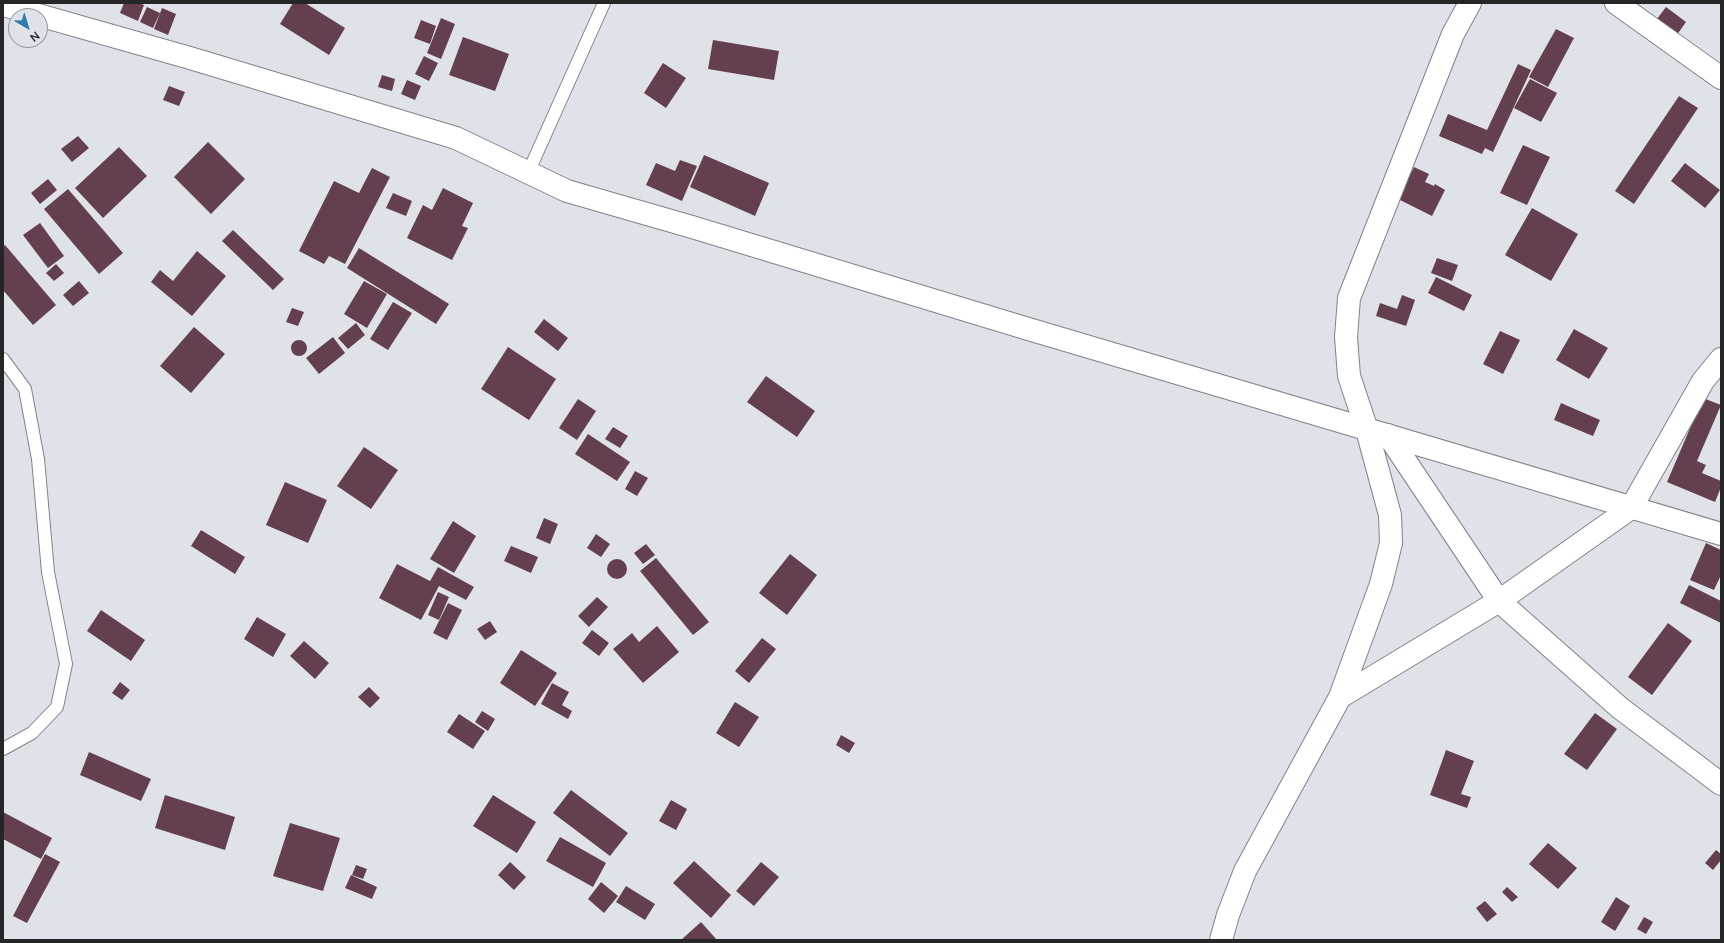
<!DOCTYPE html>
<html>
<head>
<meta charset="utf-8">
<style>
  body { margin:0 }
  #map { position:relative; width:1724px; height:943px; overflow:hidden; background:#dfe3e9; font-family:Lato,sans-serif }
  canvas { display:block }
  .frame { position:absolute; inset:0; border:4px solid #242628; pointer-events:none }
  .north { position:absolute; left:8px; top:8px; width:40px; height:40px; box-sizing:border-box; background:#dfe3e9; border:1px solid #94979c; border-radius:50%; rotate:142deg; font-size:11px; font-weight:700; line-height:16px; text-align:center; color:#242628 }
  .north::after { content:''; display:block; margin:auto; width:14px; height:18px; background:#317aae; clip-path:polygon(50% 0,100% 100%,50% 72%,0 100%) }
</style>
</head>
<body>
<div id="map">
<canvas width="1724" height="943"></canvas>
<div class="frame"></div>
<div class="north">N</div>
</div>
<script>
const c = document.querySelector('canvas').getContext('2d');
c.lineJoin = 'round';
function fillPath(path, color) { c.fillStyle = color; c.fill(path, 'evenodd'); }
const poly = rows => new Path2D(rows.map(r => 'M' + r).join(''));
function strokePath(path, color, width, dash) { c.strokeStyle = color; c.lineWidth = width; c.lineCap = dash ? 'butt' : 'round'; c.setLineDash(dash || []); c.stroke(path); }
fillPath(poly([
  [124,3,139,3,144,5,138,21,120,13],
  [293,3,305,3,345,28,329,55,280,24],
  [147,7,160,13,153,28,140,22],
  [1666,7,1686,22,1672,42,1651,27],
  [162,8,176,14,168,35,154,29],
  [441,18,455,24,441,59,427,53],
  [421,20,436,26,430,44,414,38],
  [1556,29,1574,38,1548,87,1529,77],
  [463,37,509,54,495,91,449,75],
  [713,40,779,51,774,80,708,69],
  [424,56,438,63,429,81,415,74],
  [663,63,686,78,666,108,644,93],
  [1518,64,1531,70,1493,152,1485,148,1482,154,1439,136,1448,114,1487,130],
  [382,75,395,79,392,91,378,87],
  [1530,79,1557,93,1541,122,1514,108],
  [407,80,421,86,415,100,401,94],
  [169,86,185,92,179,106,163,100],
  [1679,96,1698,108,1634,204,1615,191],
  [78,136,89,148,72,162,61,149],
  [208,142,245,179,211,214,174,177],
  [1523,145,1550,157,1527,205,1500,193],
  [119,147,147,176,103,218,75,188],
  [704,155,769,183,755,216,690,187],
  [680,160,697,166,682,201,646,185,656,163,675,171],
  [1685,163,1720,190,1705,208,1671,181],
  [1414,167,1429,174,1425,182,1434,186,1435,184,1445,190,1432,216,1398,199],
  [372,168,390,177,345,264,329,256,324,264,299,251,334,181,359,193],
  [48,179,57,190,40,204,31,193],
  [443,188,473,203,462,226,468,228,452,260,407,238,423,205,432,210],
  [68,189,123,253,99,274,44,209],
  [393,193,412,201,406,216,386,208],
  [1532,208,1578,234,1551,281,1505,255],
  [40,223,64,256,48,268,23,235],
  [233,230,284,279,273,290,222,241],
  [5,245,56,305,33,325,3,290,3,247],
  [359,248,449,304,436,324,347,268],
  [197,251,226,276,192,316,151,282,160,270,173,281],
  [1437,258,1458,265,1452,281,1431,273],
  [56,264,64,273,54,281,46,273],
  [1436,277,1472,295,1464,311,1428,293],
  [79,281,89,293,73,306,63,295],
  [364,281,387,294,367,328,344,314],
  [1402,295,1415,300,1406,326,1376,316,1380,303,1397,309],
  [393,302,412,313,388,350,370,339],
  [292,308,304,312,298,326,286,322],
  [544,319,568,338,558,351,534,332],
  [356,323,365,335,348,349,338,338],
  [194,327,225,354,191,393,160,366],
  [1574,329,1608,348,1589,379,1556,360],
  [1500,331,1520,340,1503,374,1483,364],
  [333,337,345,353,319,374,306,358],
  '291 348a8 8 0 1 1 16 0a8 8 0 1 1-16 0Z',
  [508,347,556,379,529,420,481,389],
  [766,376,815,411,797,437,747,402],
  [1703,398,1721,405,1697,461,1706,465,1702,473,1721,481,1721,487,1715,502,1667,482],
  [578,399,596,411,577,440,559,428],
  [1561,403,1600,420,1593,436,1554,420],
  [613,427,628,436,620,448,605,439],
  [588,434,630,462,617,481,575,454],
  [364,447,398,470,371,509,337,486],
  [635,471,648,478,637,496,625,489],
  [285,482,327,500,308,543,266,525],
  [544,518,558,524,550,544,536,538],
  [453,521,476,536,454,573,430,559],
  [201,530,245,557,235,574,191,546],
  [596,534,610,544,601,557,587,548],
  [1706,543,1721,550,1721,575,1714,590,1690,580],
  [646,544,655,555,643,564,634,553],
  [511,546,538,557,531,573,504,561],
  [790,554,817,575,787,615,759,593],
  [656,558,709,622,693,635,640,571],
  '607 569a10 10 0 1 1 20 0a10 10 0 1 1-20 0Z',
  [397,564,430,581,438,567,474,587,466,600,439,586,421,620,379,598],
  [1689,585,1721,601,1721,623,1680,603],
  [438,592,449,597,439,620,428,615],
  [597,597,608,607,589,627,578,616],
  [448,603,462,610,447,640,433,633],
  [101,610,145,640,131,661,87,631],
  [257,617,286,634,273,657,244,639],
  [490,621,497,632,485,640,477,629],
  [1668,623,1692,641,1652,695,1628,677],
  [657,626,679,652,643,683,613,649,632,633,639,642],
  [592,630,609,643,599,656,582,643],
  [762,638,776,649,749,683,735,671],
  [304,641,329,663,315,679,290,656],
  [521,650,557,673,535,706,500,683],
  [120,682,130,690,122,700,112,693],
  [552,683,569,692,562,705,572,711,568,719,541,704],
  [369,687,380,698,370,708,358,697],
  [735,702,759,717,739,747,716,733],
  [482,711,495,719,488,731,475,722],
  [1595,713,1617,729,1587,770,1564,754],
  [459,714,485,731,473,749,447,732],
  [841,735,855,743,849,753,836,745],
  [1446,750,1474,761,1461,794,1471,797,1467,808,1430,795],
  [89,752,151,779,141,801,80,775],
  [571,790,628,833,610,856,553,813],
  [165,795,235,817,225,850,155,828],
  [493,795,536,822,517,853,473,826],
  [671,800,687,809,676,830,659,821],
  [3,812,52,838,41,859,3,839],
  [290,823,340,838,323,891,273,876],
  [560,837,606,863,593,887,546,861],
  [1548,843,1577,868,1558,889,1529,864],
  [1716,850,1721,854,1721,860,1713,870,1705,863],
  [45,854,60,862,27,923,13,916],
  [694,861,731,895,711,918,673,883],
  [510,862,526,877,514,890,498,875],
  [761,862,779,877,754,906,736,891],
  [356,865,367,869,363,879,352,875],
  [351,875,377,887,372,899,345,888],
  [601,882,618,896,604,913,588,899],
  [626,886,655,904,645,920,616,902],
  [1507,887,1518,897,1512,902,1502,892],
  [1616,897,1630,906,1615,931,1601,922],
  [1485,901,1497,914,1487,922,1476,908],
  [1644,917,1653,922,1646,934,1637,929],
  [701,922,717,940,681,940]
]), '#643f4f');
const lane = poly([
  [528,173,604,3],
  [3,359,25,389,38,459,48,572,66,664,57,707,32,733,3,749]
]);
const street = poly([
  [1616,3,1721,78],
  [1388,435,1499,601,1620,708,1721,784],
  [1340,697,1499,601,1631,508,1703,381,1721,359],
  [1221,940,1228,915,1245,871,1340,697,1381,584,1391,543,1390,515,1367,430,1349,376,1346,337,1349,298,1453,34,1470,3]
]);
const secondary = poly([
  [3,5,190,58,456,138,567,191,692,227,1025,328,1721,534]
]);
strokePath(lane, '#808389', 14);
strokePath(street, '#808389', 24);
strokePath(secondary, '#808389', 24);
strokePath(lane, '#fff', 12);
strokePath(street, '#fff', 22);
strokePath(secondary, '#fff', 22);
</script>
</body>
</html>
